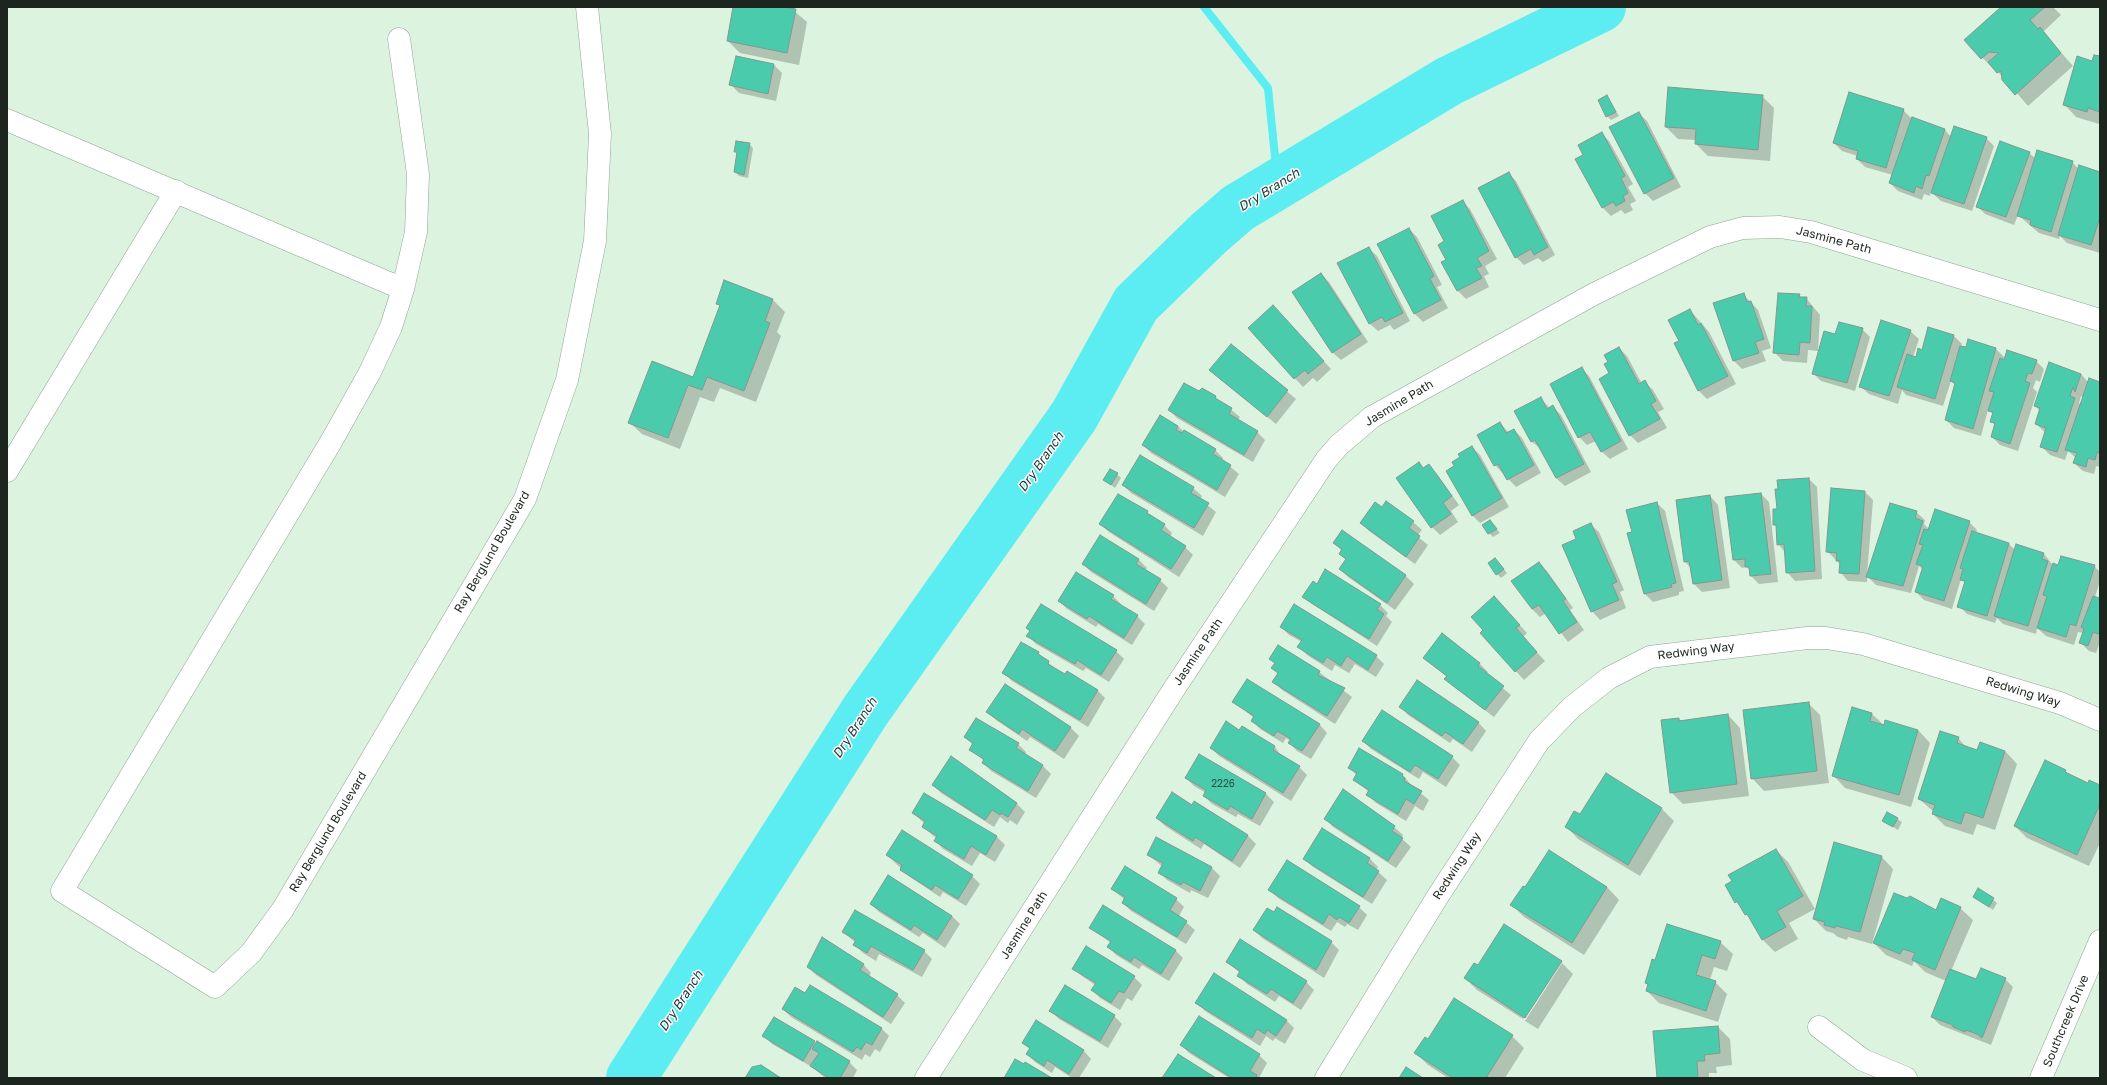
<!DOCTYPE html>
<html>
<head>
<meta charset="utf-8">
<style>
  body { margin:0 }
  #map { position:relative; width:2107px; height:1085px; overflow:hidden; background:#dcf3df; font-family:"Golos Text",sans-serif }
  canvas { display:block }
  .frame { position:absolute; inset:0; border:8px solid #1d261e; pointer-events:none }
</style>
</head>
<body>
<div id="map">
<canvas width="2107" height="1085"></canvas>
<div class="frame"></div>
</div>
<script>
const c = document.querySelector('canvas').getContext('2d');
c.lineJoin = 'round';
function fillPath(path, color) { c.fillStyle = color; c.fill(path, 'evenodd'); }
const poly = rows => new Path2D(rows.map(r => 'M' + r).join(''));
function strokePath(path, color, width, dash) { c.strokeStyle = color; c.lineWidth = width; c.lineCap = dash ? 'butt' : 'round'; c.setLineDash(dash || []); c.stroke(path); }
function drawText(font, color, halo, rows, align = 'center') {
  c.font = font + ' "Golos Text",sans-serif'; c.lineWidth = 3; c.setLineDash([]); c.textBaseline = 'middle'; c.strokeStyle = halo; c.fillStyle = color; for (const [text, x, y, turn = 0] of rows) {
    c.save(); c.translate(x, y); c.rotate((+turn || 0) * Math.PI / 180); c.textAlign = isNaN(turn) ? turn : align; if (halo) c.strokeText(text, 0, 0); c.fillText(text, 0, 0); c.restore();
  }
}
fillPath(poly([
  [734,7,793,7,793,10,807,22,799,65,740,53,728,41],
  [2002,7,2053,7,2061,15,2043,32,2073,66,2028,106,2003,77,1995,69,1994,70,1966,40],
  [737,57,774,65,782,73,776,101,739,93,731,85],
  [2100,57,2100,121,2099,124,2076,117,2064,104,2093,62],
  [1607,96,1619,116,1611,120,1607,116],
  [1762,96,1774,108,1770,161,1708,156,1696,144,1696,140,1678,139,1666,127],
  [1903,110,1912,119,1945,130,1951,137,1986,138,1994,146,1972,211,1941,201,1931,192,1930,196,1924,194,1922,200,1898,191,1890,183,1893,175,1865,167,1857,159,1858,156,1842,151,1834,143],
  [1638,113,1647,121,1681,187,1653,201,1645,193,1610,127],
  [1601,133,1609,141,1633,184,1628,187,1636,201,1630,204,1633,210,1625,214,1621,210,1611,216,1603,208,1577,160,1584,155],
  [749,144,753,148,748,178,739,176,735,172,738,154,735,151],
  [2029,153,2036,159,2072,162,2079,169,2100,173,2100,253,2067,243,2060,236,2059,239,2039,233,2018,215,2014,225,1985,214,1977,206],
  [1508,173,1516,181,1555,255,1543,262,1538,258,1524,265,1516,257],
  [1462,201,1470,209,1497,259,1485,266,1489,274,1484,276,1489,287,1466,299,1458,291,1443,263,1447,260,1445,242],
  [1409,229,1417,237,1442,285,1437,287,1448,308,1423,322,1415,314,1379,245],
  [1368,248,1377,256,1410,321,1394,330,1390,325,1378,331,1369,323],
  [1321,274,1329,282,1368,342,1341,360,1332,352],
  [725,281,773,300,785,312,777,332,781,336,756,402,720,388,714,402,700,397,680,449,642,434,629,422,694,378,721,307,717,303],
  [1743,294,1758,310,1771,348,1762,351,1766,361,1742,369,1734,361,1714,304],
  [1799,295,1802,298,1806,298,1820,315,1818,351,1808,350,1807,363,1783,361,1775,353],
  [1273,306,1331,369,1317,382,1313,378,1303,387,1249,328],
  [1690,310,1709,332,1736,384,1707,399,1699,391,1675,344,1680,342],
  [1862,329,1870,337,1855,391,1821,381,1813,373,1836,335],
  [1910,331,1919,339,1913,357,1917,358,1922,351,1954,336,1962,344,1961,347,1966,348,1969,341,1996,349,2005,358,2036,361,2044,369,2040,382,2036,380,2033,388,2037,392,2018,451,2000,445,1992,437,1995,426,1991,421,1993,414,1988,410,1981,436,1954,428,1946,420,1956,386,1951,381,1943,406,1906,395,1902,390,1898,404,1869,394,1860,386],
  [1231,345,1296,399,1276,424,1219,378],
  [1619,348,1627,356,1642,384,1645,382,1653,390,1664,409,1658,412,1667,428,1638,443,1630,435,1600,379,1610,373,1609,363],
  [2050,364,2081,374,2088,382,2100,383,2100,467,2096,466,2094,474,2083,471,2074,463,2076,458,2068,451,2065,460,2050,455,2041,446,2046,433,2036,424,2040,411,2035,406],
  [2081,396,2083,398,2081,405,2079,403],
  [1581,368,1589,376,1628,449,1610,459,1601,451,1596,441,1587,445,1579,437],
  [1200,393,1215,397,1240,417,1238,420,1257,432,1265,440,1253,462,1177,418,1169,410],
  [1541,399,1550,408,1553,407,1561,415,1591,472,1565,486,1556,478,1541,449,1531,441],
  [1500,423,1509,433,1514,430,1522,438,1541,473,1516,487,1495,465],
  [1178,426,1184,432,1215,450,1223,458,1222,460,1239,474,1225,497,1151,453,1143,445],
  [1472,447,1480,455,1509,507,1480,523,1472,515,1455,467],
  [1141,457,1193,488,1202,496,1200,499,1216,512,1203,536,1131,493,1123,485],
  [1429,466,1437,474,1459,505,1451,511,1458,522,1440,535,1432,527,1424,469],
  [1117,474,1121,478,1115,488,1105,480],
  [1809,479,1817,487,1822,579,1795,581,1787,572,1785,552,1778,544,1777,527,1774,524],
  [1865,492,1873,500,1867,575,1916,512,1925,520,1924,524,1930,530,1969,522,1977,530,1976,534,2009,544,2015,550,2016,546,2044,554,2052,564,2059,566,2094,566,2100,572,2100,581,2095,597,2099,599,2100,596,2100,642,2096,653,2089,651,2080,642,2084,633,2078,632,2074,645,2046,636,2037,628,2036,634,2003,624,1997,618,1995,623,1967,614,1959,606,1966,584,1961,579,1952,609,1924,600,1916,592,1923,570,1919,566,1911,593,1876,585,1867,576,1867,582,1848,581,1840,572,1840,564,1827,551],
  [1761,494,1769,502,1778,582,1759,584,1751,576,1750,571,1747,567,1742,568,1734,560,1726,498],
  [1710,496,1718,505,1730,588,1702,592,1694,584,1691,568,1685,562],
  [1657,503,1665,511,1684,591,1679,592,1679,595,1653,602,1645,594,1633,533],
  [1134,504,1164,525,1172,533,1170,537,1185,547,1193,555,1179,577,1109,532,1100,524],
  [1382,508,1413,522,1422,530,1417,536,1428,545,1415,564,1369,531,1361,523],
  [1490,521,1500,533,1493,537,1489,533],
  [1590,524,1599,532,1624,590,1620,592,1626,608,1600,620,1592,611],
  [1100,536,1139,560,1147,568,1145,571,1160,580,1168,588,1154,611,1091,572,1083,564],
  [1334,543,1405,575,1414,584,1395,610,1348,577,1340,569,1347,561,1340,554,1342,551],
  [1499,563,1507,573,1501,578,1497,574],
  [1539,563,1547,571,1573,608,1570,610,1584,630,1568,642,1546,613,1540,617,1532,609],
  [1317,585,1380,605,1388,613,1386,616,1392,622,1377,646,1312,604,1304,596],
  [1113,596,1121,604,1120,605,1137,616,1145,624,1132,645,1098,624,1096,627,1067,609,1059,601],
  [1502,606,1527,633,1523,637,1545,661,1524,680,1481,633],
  [1281,627,1376,656,1384,664,1376,677,1355,664,1349,673,1335,665,1332,671,1307,655,1299,647,1302,642,1289,635],
  [1442,635,1480,664,1488,672,1486,674,1511,695,1494,717,1454,687,1446,679,1447,677,1424,658],
  [1028,636,1116,651,1124,659,1109,682,1086,668,1083,671,1036,644],
  [1038,653,1057,671,1097,690,1105,698,1088,727,1012,681,1004,673],
  [1271,659,1319,672,1352,697,1335,724,1282,690,1274,682,1279,674,1273,668,1276,664],
  [1006,685,1071,728,1079,736,1064,759,1030,737,1027,741,996,720,988,712],
  [1234,702,1319,724,1327,733,1311,759,1297,751,1289,743,1290,741,1286,738,1283,743,1260,729,1252,721,1254,718],
  [1808,703,1820,715,1829,783,1764,791,1752,778],
  [1400,706,1478,722,1486,731,1472,752,1453,739,1450,743,1408,715],
  [1852,708,1872,714,1885,726,1918,730,1930,743,1911,807,1845,788,1833,775],
  [1728,715,1740,728,1749,796,1683,804,1671,792,1679,719,1682,722],
  [1242,727,1275,747,1282,757,1299,767,1307,775,1291,801,1219,756,1211,748,1239,731],
  [965,737,1018,744,1026,752,1025,755,1043,766,1051,774,1036,798,991,771,983,763,984,761,970,749,973,745],
  [1958,738,1967,748,1978,751,2005,751,2017,764,1995,830,1977,824,1973,835,1945,826,1933,814,1934,812,1919,799],
  [1363,741,1452,757,1460,765,1446,787,1423,772,1419,779,1371,749],
  [1199,756,1266,794,1274,802,1260,826,1238,814,1236,817,1212,804,1204,796,1206,793,1194,786,1186,778],
  [951,758,1017,804,1025,812,1017,825,1010,820,1008,823,1000,817,994,827,941,793,933,785],
  [1349,767,1402,774,1413,787,1429,800,1423,811,1415,806,1406,821,1376,803,1368,795,1369,792,1354,780,1357,776],
  [2065,771,2071,776,2088,784,2100,786,2100,843,2089,866,2027,838,2015,826],
  [1606,775,1662,809,1674,821,1640,876,1578,839,1566,826,1581,816],
  [924,794,997,837,1005,845,995,862,980,853,972,866,943,849,935,840,936,838,923,827,925,824,913,813],
  [1195,803,1248,836,1256,844,1240,868,1204,844,1201,849,1165,826,1157,818,1192,806],
  [1887,813,1902,822,1898,830,1883,821],
  [1325,818,1394,827,1403,835,1401,838,1411,847,1396,868,1333,827],
  [1323,830,1370,859,1378,867,1376,870,1387,880,1372,904,1313,867,1304,859],
  [1157,838,1212,868,1220,876,1208,898,1191,890,1190,893,1167,880,1159,872,1162,866,1148,855],
  [1776,850,1788,862,1815,909,1789,923,1798,939,1775,952,1763,940,1752,920,1736,902,1733,881],
  [1549,852,1607,887,1619,900,1584,955,1524,917,1512,905,1526,889],
  [887,855,972,876,980,884,966,906,943,892,940,897,910,877],
  [1881,856,1893,869,1872,944,1848,937,1847,940,1838,937,1833,933,1826,931,1814,919],
  [889,876,952,916,960,924,945,948,923,933,919,937,879,912,871,904],
  [1112,889,1176,899,1184,907,1179,916,1195,930,1186,944,1131,911,1123,903,1125,900],
  [1979,889,1997,903,1993,910,1974,897],
  [1270,890,1359,907,1367,915,1358,930,1347,924,1345,927,1337,922,1331,931,1278,898],
  [1960,908,1973,920,1951,971,1977,981,2005,979,2013,987,1991,1045,1940,1025,1932,1017,1946,981,1925,972,1914,961,1912,966,1886,955,1874,943,1937,911],
  [1090,928,1175,950,1183,958,1169,981,1142,965,1139,969,1116,955,1108,947,1111,943],
  [1254,930,1331,942,1339,950,1324,978,1262,938],
  [843,932,924,951,932,959,922,977,879,954,876,961,863,953,855,945,856,943],
  [1241,940,1306,982,1314,990,1301,1010,1279,996,1275,1002,1247,984,1239,976,1240,973,1227,962],
  [1720,942,1733,954,1727,971,1714,967,1710,980,1715,982,1727,994,1718,1022,1659,1003,1647,991,1648,985,1646,983,1656,961],
  [1561,962,1573,974,1538,1029,1525,1021,1562,963,1559,963,1523,1019,1477,990,1465,978,1478,966],
  [863,964,871,973,869,976,897,995,905,1003,891,1024,816,975,808,967],
  [1074,968,1134,977,1142,985,1132,1001,1127,998,1120,1010,1100,998,1092,990,1095,985,1082,976],
  [806,994,881,1028,889,1036,880,1052,875,1049,870,1057,865,1054,862,1060,791,1017,783,1009],
  [1197,1003,1286,1020,1294,1028,1285,1044,1275,1038,1273,1041,1266,1036,1260,1046,1205,1011],
  [1051,1011,1114,1016,1122,1024,1108,1048,1059,1019],
  [1718,1027,1730,1039,1732,1065,1716,1067,1717,1073,1709,1073,1709,1078,1658,1078],
  [764,1036,814,1042,849,1062,857,1070,853,1078,825,1078,812,1067,772,1044],
  [1512,1036,1524,1048,1505,1078,1448,1078,1428,1065,1416,1053,1429,1040],
  [1023,1043,1083,1050,1091,1059,1079,1078,1072,1078,1055,1067,1052,1073,1035,1062,1027,1054,1030,1049],
  [1181,1045,1259,1055,1267,1063,1259,1078,1229,1078,1189,1053]
]), '#0003');
strokePath(poly([
  [1204,7,1268,88,1278,186]
]), '#5cedf2', 8);
strokePath(poly([
  [631,1078,866,710,1074,416,1136,304,1208,234,1238,208,1449,81,1601,7]
]), '#5cedf2', 50);
const building = poly([
  [733,7,784,7,796,9,787,53,727,41,733,7],
  [2001,7,2045,7,2030,20,2038,29,2040,27,2061,53,2015,95,2002,80,2001,71,1997,73,1988,62,1999,53,1989,52,1981,59,1964,40,2001,7],
  [2094,55,2100,56,2100,112,2088,108,2087,112,2063,105,2077,56,2092,61,2094,55],
  [736,56,774,64,768,94,729,85,736,56],
  [1668,87,1763,95,1758,150,1695,144,1696,129,1665,127,1668,87],
  [1849,92,1904,109,1886,168,1856,159,1858,151,1833,143,1849,92],
  [1607,95,1616,112,1606,117,1598,100,1607,95],
  [1639,112,1674,178,1644,194,1609,127,1639,112],
  [1912,117,1945,129,1929,176,1926,175,1922,189,1916,186,1914,193,1889,183,1912,117],
  [1954,126,1987,137,1964,204,1931,193,1954,126],
  [1602,132,1625,176,1621,178,1628,193,1623,196,1625,201,1616,206,1613,202,1602,208,1575,159,1583,155,1578,145,1602,132],
  [736,141,750,143,744,175,734,172,737,152,734,152,736,141],
  [2000,141,2030,152,2006,217,1976,207,2000,141],
  [2037,150,2073,161,2051,232,2030,225,2031,220,2017,216,2037,150],
  [2079,165,2100,172,2100,217,2091,245,2058,235,2079,165],
  [1509,172,1548,247,1534,255,1531,249,1515,258,1478,188,1509,172],
  [1463,200,1489,251,1477,258,1482,266,1476,268,1482,278,1457,291,1441,262,1446,260,1438,245,1444,241,1431,216,1463,200],
  [1409,228,1434,276,1430,279,1441,300,1414,314,1377,244,1409,228],
  [1369,247,1403,313,1385,322,1382,317,1369,324,1337,263,1369,247],
  [1321,273,1361,334,1332,353,1292,292,1321,273],
  [724,280,773,299,765,321,770,323,744,391,707,377,702,390,688,385,668,438,628,423,652,361,693,377,720,305,716,304,724,280],
  [1744,293,1747,302,1751,301,1764,339,1755,342,1759,353,1733,361,1713,303,1744,293],
  [1778,293,1800,294,1799,297,1807,297,1806,306,1812,306,1810,343,1800,342,1799,355,1773,353,1778,293],
  [1273,305,1324,361,1308,374,1305,370,1294,379,1248,328,1273,305],
  [1690,309,1698,325,1701,323,1728,376,1698,391,1674,343,1679,341,1668,320,1690,309],
  [1881,320,1911,330,1889,396,1859,387,1881,320],
  [1839,322,1863,328,1847,383,1812,374,1824,331,1835,334,1839,322],
  [1928,327,1954,335,1935,399,1897,387,1907,354,1916,357,1918,348,1922,350,1928,327],
  [1968,339,1996,348,1973,429,1945,420,1955,383,1950,381,1960,346,1966,347,1968,339],
  [1231,344,1288,390,1267,417,1209,370,1231,344],
  [1619,347,1639,384,1645,380,1656,401,1651,404,1660,419,1629,436,1599,379,1609,373,1604,364,1608,362,1604,355,1619,347],
  [2007,350,2037,360,2032,374,2028,373,2025,381,2030,383,2010,444,1991,437,1995,423,1990,422,1993,412,1988,411,1994,392,1989,391,2000,358,2004,360,2007,350],
  [2049,362,2081,374,2075,392,2073,387,2070,396,2075,398,2057,452,2040,447,2046,428,2035,424,2040,408,2034,406,2049,362],
  [1582,367,1621,441,1601,452,1590,432,1578,438,1550,384,1582,367],
  [2089,378,2100,382,2100,453,2097,452,2095,460,2088,458,2086,467,2073,463,2077,453,2065,450,2089,378],
  [1184,383,1199,391,1202,388,1216,396,1215,398,1232,408,1229,414,1258,431,1244,455,1168,410,1184,383],
  [1541,397,1547,409,1553,405,1584,464,1556,478,1535,440,1531,442,1514,411,1541,397],
  [1160,415,1178,426,1176,430,1182,433,1184,430,1216,449,1213,454,1231,465,1217,490,1142,445,1160,415],
  [1500,422,1506,433,1514,429,1534,465,1507,480,1498,464,1494,466,1477,435,1500,422],
  [1472,446,1502,498,1472,516,1446,471,1454,466,1452,462,1460,457,1458,454,1472,446],
  [1140,455,1194,487,1191,493,1209,503,1194,528,1122,485,1140,455],
  [1419,462,1423,468,1429,464,1452,496,1443,503,1451,514,1431,528,1396,478,1419,462],
  [1110,469,1118,473,1111,485,1103,480,1110,469],
  [1809,478,1815,571,1786,573,1784,544,1777,545,1776,525,1773,525,1773,509,1777,509,1775,489,1778,489,1777,480,1809,478],
  [1831,488,1865,491,1859,574,1839,573,1840,561,1836,561,1837,553,1826,552,1831,488],
  [1761,493,1771,574,1750,576,1749,567,1745,567,1745,559,1733,560,1725,497,1761,493],
  [1118,494,1148,511,1147,513,1165,524,1161,530,1186,546,1171,569,1099,524,1118,494],
  [1710,495,1722,580,1693,584,1689,561,1684,562,1676,500,1710,495],
  [1386,501,1414,521,1409,528,1420,536,1406,557,1360,523,1375,502,1382,507,1386,501],
  [1657,502,1676,583,1671,584,1672,587,1644,594,1627,533,1632,532,1626,510,1657,502],
  [1890,503,1917,511,1915,518,1923,521,1903,586,1866,577,1890,503],
  [1935,509,1970,521,1944,601,1915,592,1923,566,1916,564,1923,545,1919,544,1924,529,1928,530,1935,509],
  [1490,520,1497,529,1488,534,1482,525,1490,520],
  [1591,523,1617,582,1612,584,1619,600,1591,612,1562,545,1576,539,1573,531,1591,523],
  [1342,530,1406,575,1387,603,1339,569,1346,559,1339,554,1342,549,1333,543,1342,530],
  [1972,531,2009,543,1987,616,1957,607,1965,581,1960,580,1963,569,1960,568,1972,531],
  [1100,535,1139,559,1136,564,1161,579,1146,604,1082,564,1100,535],
  [2016,544,2044,553,2042,559,2048,561,2028,626,1994,616,2016,544],
  [2061,556,2095,565,2076,626,2070,624,2066,637,2037,628,2047,596,2043,595,2053,563,2058,565,2061,556],
  [1495,558,1504,569,1496,575,1488,563,1495,558],
  [1539,562,1566,599,1563,601,1577,622,1559,634,1539,605,1532,609,1511,581,1539,562],
  [1325,569,1381,604,1377,609,1384,614,1369,639,1302,597,1313,581,1317,584,1325,569],
  [1076,572,1114,595,1111,599,1138,615,1124,638,1089,616,1087,619,1058,601,1076,572],
  [2100,594,2100,632,2098,634,2093,632,2088,646,2079,643,2084,629,2081,627,2093,596,2099,598,2100,594],
  [1494,596,1520,625,1516,628,1537,652,1515,672,1480,633,1483,630,1471,617,1494,596],
  [1041,604,1117,650,1101,675,1077,660,1075,664,1026,636,1030,631,1026,628,1041,604],
  [1294,604,1377,655,1368,670,1347,656,1341,666,1327,657,1323,663,1297,647,1302,640,1280,627,1294,604],
  [1442,633,1480,663,1478,666,1504,686,1485,710,1444,679,1447,676,1423,658,1442,633],
  [1021,642,1039,652,1038,654,1049,661,1048,664,1065,674,1067,671,1098,690,1080,720,1002,673,1021,642],
  [1278,645,1320,671,1318,675,1345,688,1327,716,1272,682,1278,673,1271,668,1275,663,1269,659,1278,645],
  [1247,679,1320,724,1302,751,1288,743,1291,739,1277,731,1274,736,1251,721,1254,716,1232,702,1247,679],
  [1417,680,1479,722,1463,744,1445,732,1442,736,1399,707,1417,680],
  [1005,684,1071,727,1055,751,1022,729,1019,734,986,712,1005,684],
  [1809,702,1817,771,1751,779,1743,710,1809,702],
  [1852,707,1872,713,1870,721,1884,725,1885,720,1918,730,1899,795,1832,776,1852,707],
  [1382,710,1453,756,1438,779,1415,765,1410,772,1362,741,1382,710],
  [1728,714,1737,784,1670,793,1661,720,1679,718,1679,721,1728,714],
  [976,718,1019,743,1016,748,1043,765,1028,791,982,763,984,759,969,750,973,743,964,737,976,718],
  [1226,721,1239,730,1242,726,1275,746,1273,750,1300,766,1283,793,1210,748,1226,721],
  [1940,731,1959,737,1957,743,1977,750,1980,742,2005,751,1983,818,1965,812,1961,824,1932,814,1935,805,1918,799,1940,731],
  [1359,748,1403,774,1402,776,1405,778,1404,781,1422,791,1414,804,1406,799,1398,814,1366,795,1369,790,1353,780,1357,773,1348,768,1359,748],
  [1199,754,1266,793,1252,819,1230,806,1228,810,1203,796,1206,790,1185,778,1199,754],
  [951,756,1017,803,1008,817,1001,813,1000,815,992,810,985,820,932,785,951,756],
  [2045,760,2066,770,2065,772,2088,783,2089,780,2100,785,2100,804,2077,855,2014,826,2045,760],
  [1606,773,1662,808,1628,865,1565,827,1574,811,1580,814,1606,773],
  [1343,789,1395,826,1392,831,1403,838,1388,861,1324,819,1343,789],
  [1172,792,1192,805,1194,801,1248,835,1232,861,1195,837,1193,841,1156,818,1172,792],
  [924,793,997,836,986,855,971,846,964,859,934,841,937,836,922,827,925,821,912,813,924,793],
  [1887,812,1898,818,1893,827,1882,821,1887,812],
  [1322,828,1370,858,1367,863,1379,871,1363,897,1303,859,1322,828],
  [902,830,973,875,958,899,935,885,932,890,900,870,902,865,886,855,902,830],
  [1156,837,1212,867,1200,891,1183,882,1181,885,1158,873,1163,863,1147,855,1156,837],
  [1834,842,1882,856,1860,932,1836,926,1835,928,1824,925,1825,922,1813,919,1834,842],
  [1776,849,1803,896,1777,911,1786,927,1762,940,1747,914,1745,915,1737,901,1735,903,1725,885,1732,881,1728,875,1776,849],
  [1549,850,1607,887,1572,943,1510,905,1523,886,1525,887,1549,850],
  [1287,860,1360,906,1349,923,1339,917,1337,920,1329,914,1323,924,1268,890,1287,860],
  [1125,866,1177,898,1170,910,1187,921,1177,937,1122,903,1125,897,1111,889,1125,866],
  [888,875,952,916,937,940,914,925,911,930,870,904,888,875],
  [1978,888,1994,898,1989,907,1973,897,1978,888],
  [1894,893,1907,898,1910,896,1936,910,1941,898,1961,907,1935,970,1912,960,1915,953,1903,949,1900,954,1873,943,1894,893],
  [1103,905,1176,950,1161,974,1134,957,1131,962,1107,947,1111,941,1089,928,1103,905],
  [1277,907,1332,941,1316,970,1253,930,1267,908,1274,912,1277,907],
  [855,910,925,950,913,970,871,946,867,953,853,945,856,940,842,932,855,910],
  [1504,924,1562,961,1525,1018,1464,978,1474,963,1478,965,1504,924],
  [1667,924,1721,941,1715,959,1702,955,1696,975,1716,981,1706,1011,1646,991,1648,984,1645,983,1651,963,1652,959,1655,960,1667,924],
  [822,937,864,964,860,970,898,994,883,1017,807,967,822,937],
  [1240,939,1307,981,1293,1003,1271,989,1267,994,1237,976,1240,971,1226,962,1240,939],
  [1086,946,1135,976,1124,993,1119,991,1111,1003,1091,990,1096,983,1072,969,1086,946],
  [1981,968,2006,978,1982,1038,1977,1034,1966,1030,1965,1032,1953,1027,1953,1025,1931,1017,1950,969,1976,979,1981,968],
  [1214,973,1287,1020,1276,1036,1267,1030,1265,1034,1257,1029,1252,1038,1195,1003,1214,973],
  [810,985,882,1028,872,1045,866,1042,861,1050,857,1047,853,1052,782,1009,795,987,805,993,810,985],
  [1065,985,1115,1015,1100,1041,1049,1011,1065,985],
  [1454,998,1513,1035,1486,1078,1453,1078,1414,1053,1425,1037,1428,1039,1454,998],
  [1199,1016,1260,1054,1250,1071,1257,1075,1256,1078,1232,1078,1180,1045,1199,1016],
  [774,1017,815,1041,803,1061,762,1036,774,1017],
  [1036,1020,1084,1050,1069,1074,1047,1060,1044,1066,1026,1054,1030,1048,1022,1043,1036,1020],
  [1718,1026,1720,1053,1704,1055,1705,1061,1697,1061,1698,1078,1657,1078,1653,1031,1718,1026],
  [817,1041,850,1061,840,1078,829,1078,810,1066,819,1053,812,1049,817,1041],
  [1178,1054,1216,1078,1162,1078,1178,1054],
  [1015,1059,1024,1064,1025,1062,1052,1078,1004,1078,1015,1059],
  [761,1065,781,1078,745,1078,752,1067,761,1065],
  [1406,1067,1423,1078,1399,1078,1406,1067]
]);
fillPath(building, '#4accac');
strokePath(building, '#7c9a90', 1);
const minor = poly([
  [7,120,403,289,416,232,418,174,399,39],
  [403,289,391,327,370,372,332,440,62,891,215,987,251,953,283,909,525,499,567,380,595,241,600,134,587,7],
  [7,471,176,191],
  [1819,1027,1863,1060,1906,1078],
  [926,1078,1174,689,1326,460,1339,445,1372,417,1594,294,1710,237,1743,228,1780,227,1811,232,2100,320],
  [1326,1078,1438,896,1539,741,1572,707,1609,678,1650,657,1807,638,1826,638,1863,644,2060,703,2100,720],
  [2041,1078,2100,941]
]);
strokePath(minor, '#8fa592', 23);
strokePath(minor, '#fff', 22);
drawText('10px', '#285042', null, [
  ["2226",1223,784]
]);
drawText('12px', '#1d261e', '#fff', [
  ["Jasmine Path",1834,240,15],
  ["Jasmine Path",1399,403,-31],
  ["Ray Berglund Boulevard",492,552,-60],
  ["Redwing Way",1696,651,-7],
  ["Jasmine Path",1198,652,-56],
  ["Redwing Way",2023,692,17],
  ["Ray Berglund Boulevard",328,832,-59],
  ["Redwing Way",1457,866,-57],
  ["Jasmine Path",1024,925,-58],
  ["Southcreek Drive",2066,1021,-67]
]);
drawText('italic 13px', '#233b3c', '#fff', [
  ["Dry Branch",1269,190,-32],
  ["Dry Branch",1041,462,-55],
  ["Dry Branch",855,728,-57],
  ["Dry Branch",681,1001,-57]
]);
</script>
</body>
</html>
